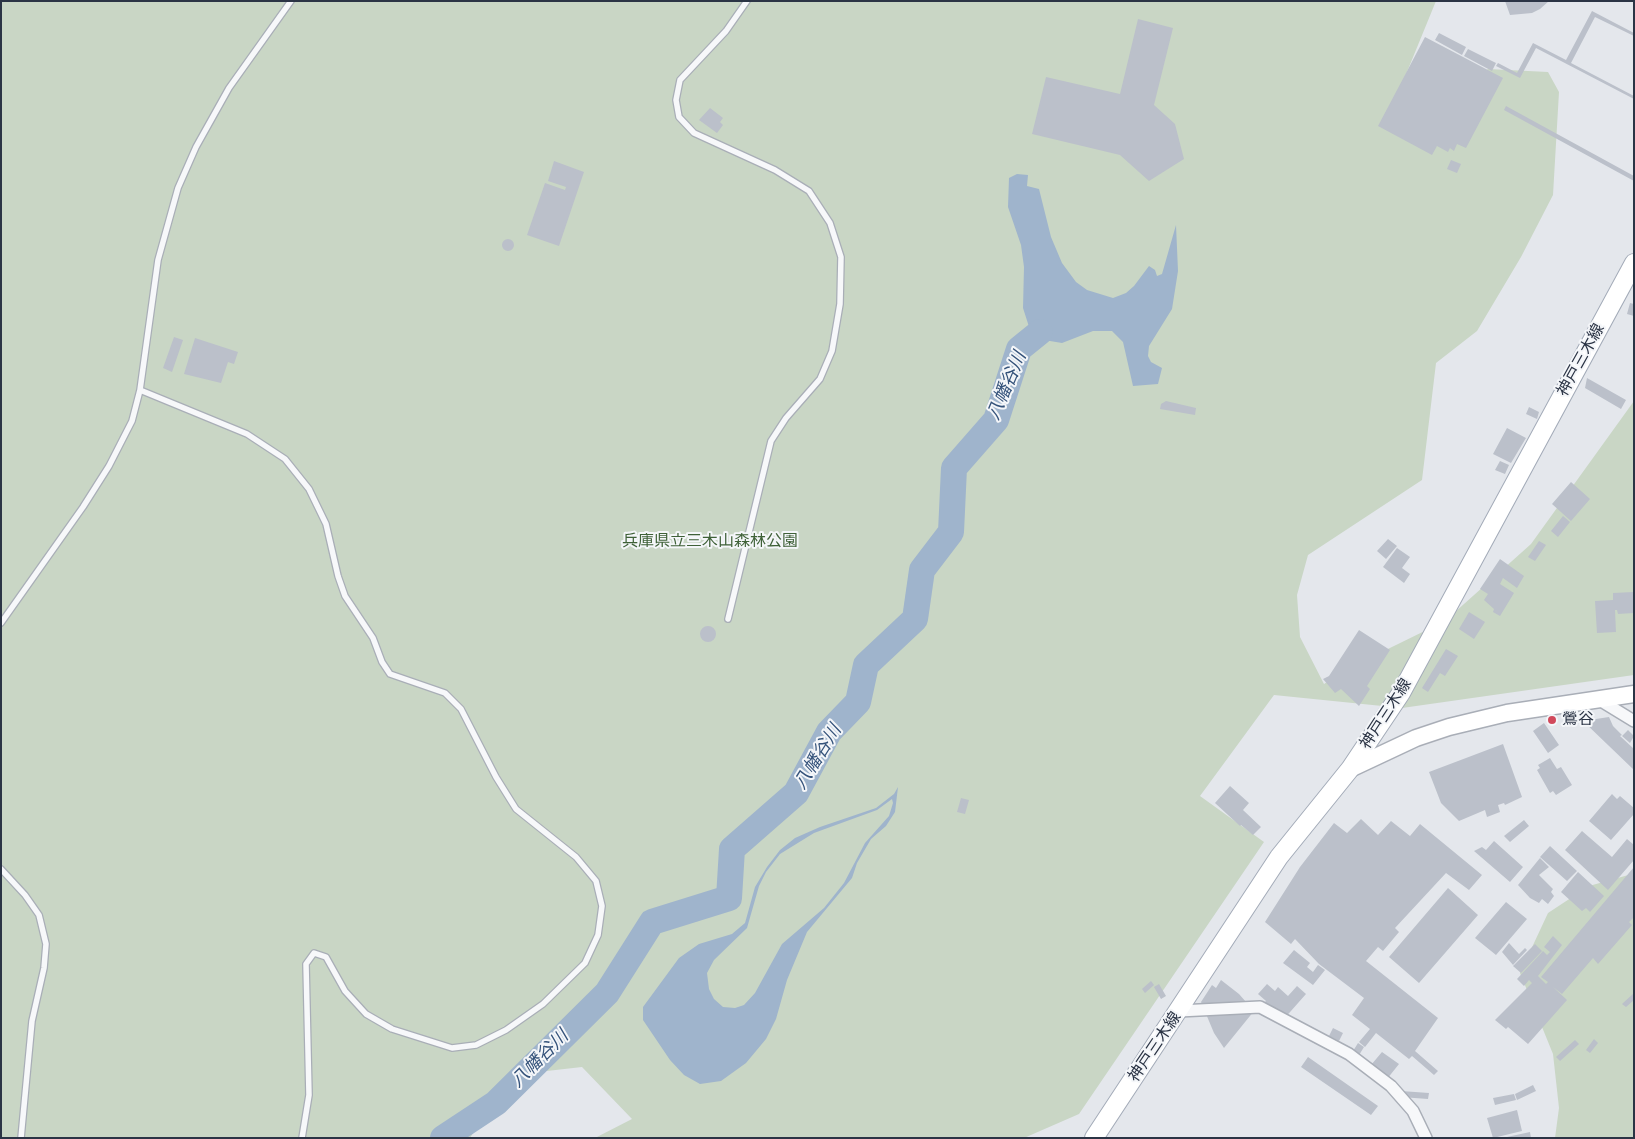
<!DOCTYPE html>
<html>
<head>
<meta charset="utf-8">
<style>
  body { margin:0 }
  #map { position:relative; width:1635px; height:1139px; overflow:hidden; background:#e4e7ec; font-family:"Fira Sans",sans-serif }
  canvas { display:block }
  .frame { position:absolute; inset:0; border:2px solid #2b3445; pointer-events:none }
</style>
</head>
<body>
<div id="map">
<canvas width="1635" height="1139"></canvas>
<div class="frame"></div>
</div>
<script>
const c = document.querySelector('canvas').getContext('2d');
c.lineJoin = 'round';
function fillPath(path, color) { c.fillStyle = color; c.fill(path, 'evenodd'); }
const poly = rows => new Path2D(rows.map(r => 'M' + r).join(''));
function strokePath(path, color, width, dash) { c.strokeStyle = color; c.lineWidth = width; c.lineCap = dash ? 'butt' : 'round'; c.setLineDash(dash || []); c.stroke(path); }
function drawText(font, color, halo, rows, align = 'center') {
  c.font = font + ' "Fira Sans","Noto Sans JP",sans-serif'; c.lineWidth = 4; c.setLineDash([]); c.textBaseline = 'middle'; c.strokeStyle = halo; c.fillStyle = color; for (const [text, x, y, turn = 0] of rows) {
    c.save(); c.translate(x, y); c.rotate((+turn || 0) * Math.PI / 180); c.textAlign = isNaN(turn) ? turn : align; if (halo) c.strokeText(text, 0, 0); c.fillText(text, 0, 0); c.restore();
  }
}
fillPath(poly([
  [1,1,1436,1,1391,111,1455,92,1488,69,1548,72,1559,92,1553,195,1521,257,1477,331,1436,363,1422,480,1308,555,1297,595,1300,637,1324,684,1345,670,1445,621,1531,544,1634,401,1634,675,1402,708,1274,695,1200,796,1264,842,1079,1114,1024,1138,595,1138,632,1119,582,1067,538,1072,486,1113,470,1138,1,1138],
  [1632,874,1634,876,1634,1138,1555,1138,1559,1108,1553,1054,1520,973,1548,913,1589,886]
]), '#c9d6c5');
fillPath(poly([
  [1017,174,1028,175,1027,186,1039,189,1051,237,1062,263,1076,282,1087,290,1113,298,1126,293,1134,286,1149,266,1155,270,1157,276,1162,274,1176,225,1178,271,1172,309,1149,346,1148,356,1151,362,1162,368,1158,384,1133,386,1123,342,1112,331,1093,331,1062,343,1038,339,1031,333,1023,308,1024,267,1021,245,1008,207,1009,178],
  [898,787,895,812,886,826,871,839,857,863,852,878,807,932,787,980,776,1019,766,1039,746,1063,721,1081,700,1084,684,1075,670,1060,643,1020,643,1007,679,958,699,944,732,934,745,923,755,887,767,867,780,850,795,838,820,827,876,808,894,794],
  [892,799,893,803,889,816,865,843,844,883,824,908,782,944,755,993,744,1005,735,1008,723,1007,714,999,709,989,707,973,714,960,747,928,759,886,766,872,780,854,814,833,877,810]
]), '#9fb4cc');
strokePath(poly([
  [443,1138,496,1103,607,993,652,922,729,898,732,849,796,793,829,732,858,702,866,665,915,619,922,570,951,532,954,468,996,420,1019,349,1040,332]
]), '#9fb4cc', 26);
fillPath(poly([
  [1505,1,1549,1,1540,9,1532,13,1510,15],
  [1592,11,1634,33,1634,36,1595,17,1571,63,1634,96,1634,99,1536,48,1520,78,1496,66,1498,63,1517,73,1533,43,1566,60],
  [1138,19,1173,28,1154,105,1175,124,1184,159,1149,181,1120,155,1032,134,1046,77,1120,94],
  [1439,33,1466,47,1462,55,1435,40],
  [1425,37,1503,78,1466,148,1457,144,1454,151,1450,148,1448,152,1437,146,1432,155,1378,126],
  [1468,49,1496,63,1492,71,1464,56],
  [1506,106,1634,176,1634,181,1504,110],
  [710,108,723,118,720,122,723,125,717,133,699,120],
  [1451,160,1461,164,1457,173,1447,169],
  [554,161,584,172,559,246,527,235,545,183,565,190,566,187,548,181],
  '502 245a6 6 0 1 1 12 0a6 6 0 1 1-12 0Z',
  [1630,303,1634,304,1634,316,1627,314],
  [174,337,183,340,172,372,163,368],
  [195,338,238,352,234,364,228,362,221,383,184,374],
  [1587,378,1626,400,1621,409,1585,388],
  [1166,401,1196,408,1195,415,1160,409,1161,404],
  [1529,407,1539,412,1537,419,1526,414],
  [1507,428,1526,438,1511,463,1493,454],
  [1500,461,1509,465,1505,474,1495,470],
  [1571,482,1590,499,1571,521,1552,504],
  [1563,516,1570,522,1558,537,1551,531],
  [1388,539,1397,546,1386,559,1377,551],
  [1539,541,1546,545,1535,561,1528,557],
  [1397,548,1410,557,1402,568,1410,574,1404,583,1383,567],
  [1500,559,1524,576,1517,588,1503,578,1500,584,1514,593,1500,616,1493,612,1494,609,1484,600,1488,594,1480,589],
  [1634,592,1634,613,1618,614,1617,610,1615,610,1616,632,1597,633,1595,601,1613,600,1613,593],
  [1469,612,1485,622,1474,639,1459,629],
  '700 634a8 8 0 1 1 16 0a8 8 0 1 1-16 0Z',
  [1359,630,1390,650,1367,686,1370,689,1359,706,1341,689,1335,693,1323,679,1329,676],
  [1446,649,1458,656,1445,676,1440,673,1428,692,1422,688],
  [1609,717,1613,726,1622,735,1620,736,1634,749,1634,770,1583,721],
  [1544,723,1559,745,1548,753,1533,731],
  [1628,730,1634,736,1630,743,1622,736],
  [1503,744,1522,797,1505,805,1504,803,1498,805,1500,812,1487,817,1485,810,1459,821,1441,803,1429,772],
  [1550,758,1557,769,1561,767,1572,785,1556,795,1553,791,1550,793,1537,770,1540,768,1538,765],
  [1230,786,1249,803,1243,810,1261,827,1253,835,1241,825,1240,826,1215,803],
  [1612,794,1617,799,1620,796,1634,808,1634,814,1611,840,1589,821],
  [961,798,969,800,965,814,957,812],
  [1361,819,1378,835,1391,821,1410,836,1420,824,1482,875,1469,890,1446,873,1395,928,1399,932,1383,951,1378,947,1366,961,1438,1018,1415,1051,1438,1071,1434,1075,1412,1056,1409,1059,1376,1033,1365,1047,1359,1042,1370,1029,1352,1015,1364,998,1319,964,1295,939,1291,944,1265,922,1300,867,1334,823,1347,833],
  [1524,820,1529,826,1510,842,1504,836],
  [1582,831,1612,857,1627,839,1634,845,1634,860,1608,890,1565,850],
  [1494,841,1523,867,1510,882,1474,851,1482,847,1486,850],
  [1550,846,1577,871,1567,881,1540,857],
  [1540,858,1549,867,1539,875,1553,889,1551,892,1554,896,1548,904,1542,899,1539,903,1530,898,1518,885],
  [1634,867,1634,917,1629,922,1632,925,1598,964,1593,958,1562,994,1553,987,1567,1000,1528,1044,1508,1027,1506,1029,1495,1020,1532,983,1529,980,1524,986,1517,979,1543,951,1547,955,1550,952,1544,947,1553,936,1562,945,1538,976,1546,984,1548,982,1541,977],
  [1578,872,1604,896,1590,912,1586,908,1582,911,1561,892],
  [1448,888,1478,915,1419,983,1389,957],
  [1506,902,1527,919,1496,955,1475,938],
  [1509,943,1519,954,1525,948,1527,950,1513,965,1502,952],
  [1535,944,1542,951,1521,973,1513,966],
  [1294,950,1310,963,1307,967,1313,972,1318,965,1325,970,1313,985,1283,963],
  [1221,980,1239,994,1254,1011,1224,1048,1214,1033,1201,1002,1212,985,1216,988],
  [1151,981,1154,985,1145,993,1142,989],
  [1159,984,1166,996,1161,999,1154,987],
  [1267,984,1275,991,1278,987,1288,996,1297,986,1306,994,1283,1020,1264,1003,1266,1001,1258,994],
  [1634,993,1634,1000,1626,1007,1622,1004],
  [1333,1028,1343,1033,1339,1041,1329,1036],
  [1594,1039,1598,1043,1590,1053,1586,1050],
  [1575,1040,1579,1044,1560,1061,1556,1057],
  [1358,1043,1364,1047,1353,1065,1330,1048,1350,1056],
  [1382,1052,1399,1064,1387,1079,1371,1065],
  [1308,1057,1378,1106,1371,1115,1301,1067],
  [1533,1085,1536,1091,1517,1100,1515,1094],
  [1401,1091,1429,1093,1428,1099,1401,1097],
  [1514,1094,1516,1100,1495,1105,1493,1098],
  [1517,1110,1522,1131,1493,1138,1487,1118],
  [1530,1132,1531,1138,1507,1138,1507,1137]
]), '#bbc0ca');
const lane = poly([
  [140,390,247,434,285,459,309,489,326,524,338,576,345,596,373,638,382,662,390,674,445,693,461,709,496,777,516,809,576,857,596,881,602,906,598,935,585,963,543,1004,506,1030,476,1045,452,1048,392,1029,366,1014,345,991,326,957,314,953,306,964,309,1095,302,1138],
  [728,619,771,441,786,418,820,379,832,351,840,304,841,257,830,223,809,191,775,170,694,133,679,117,676,100,680,80,726,31,747,1],
  [1,623,83,507,109,466,132,421,140,390,158,260,178,188,196,147,229,88,291,1],
  [1,869,25,895,39,915,46,944,44,968,32,1021,21,1138]
]);
const street = poly([
  [1598,699,1634,721],
  [1179,1011,1260,1007,1349,1054,1391,1086,1413,1111,1426,1138]
]);
const secondary = poly([
  [1350,769,1416,738,1449,727,1507,713,1634,694]
]);
const primary = poly([
  [1094,1138,1279,857,1350,769,1401,693,1634,263]
]);
strokePath(lane, '#a9aeb7', 8);
strokePath(street, '#a9aeb7', 14);
strokePath(secondary, '#a9aeb7', 19);
strokePath(primary, '#a3abb8', 20);
strokePath(lane, '#f7f8fa', 5.5);
strokePath(street, '#f7f8fa', 11);
strokePath(secondary, '#fff', 16);
strokePath(primary, '#fff', 18);
for (const [x, y, r, color] of [
  [1552,720,5,"#d1495b"]
]) { const dot = new Path2D(); dot.arc(x, y, r, 0, 2 * Math.PI); c.fillStyle = color; c.fill(dot); strokePath(dot, '#f4f6f9', 2); }
drawText('16px', '#2b3445', '#f4f6f9', [
  ["神戸三木線",1581,360,-61],
  ["神戸三木線",1386,714,-57],
  ["神戸三木線",1155,1047,-56]
]);
drawText('16px', '#3f6138', '#f4f6f9', [
  ["兵庫県立三木山森林公園",710,542]
]);
drawText('16px', '#2b3445', '#f4f6f9', [
  ["鶯谷",1562,720]
], 'left');
drawText('italic 18px', '#34527a', '#f4f6f9', [
  ["八幡谷川",1007,386,-67],
  ["八幡谷川",818,757,-58],
  ["八幡谷川",540,1059,-45]
]);
</script>
</body>
</html>
